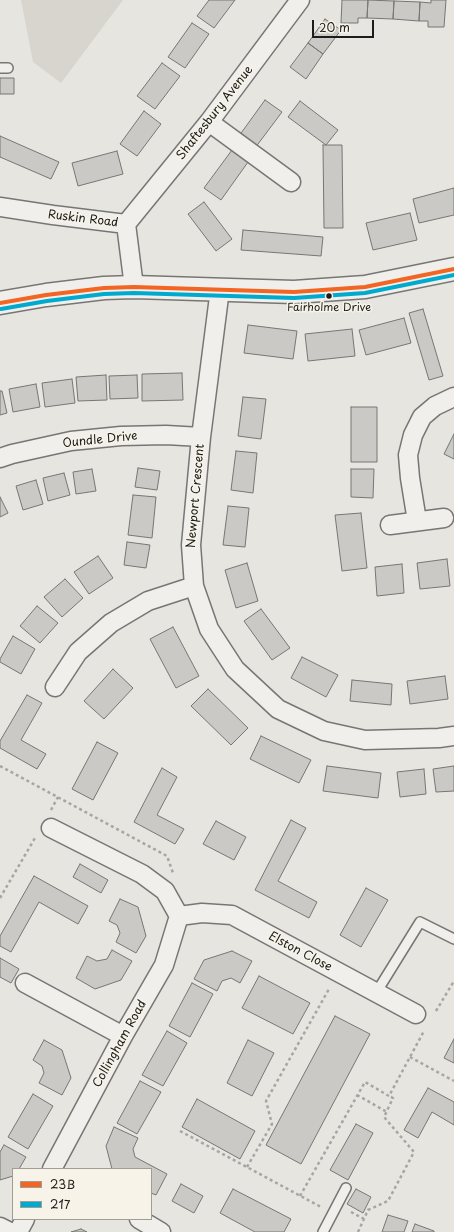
<!DOCTYPE html>
<html>
<head>
<meta charset="utf-8">
<style>
  body { margin:0 }
  #map { position:relative; width:454px; height:1232px; overflow:hidden; background:#e6e5e0; font-family:"Playpen Sans",sans-serif }
  canvas { display:block }
  .legend { position:absolute; left:12px; top:1168px; width:140px; height:52px; box-sizing:border-box; background:#f7f3e8; border:1px solid #9f9d96; margin:0; padding:5px 7px; list-style:none; font-size:12px; color:#1c1c1c }
  .legend li { display:flex; align-items:center; gap:8px; height:20px }
  .legend b { width:20px; border:1px solid #9f9d96 }
  .scale { position:absolute; left:312px; top:20px; width:62px; height:18px; box-sizing:border-box; border:2px solid #1c1c1c; border-top:0; padding-left:5px; font-size:12px; line-height:14px; white-space:nowrap; color:#1c1c1c; -webkit-text-stroke:3px #f7f3e8; paint-order:stroke }
</style>
</head>
<body>
<div id="map">
<canvas width="454" height="1232"></canvas>
<ul class="legend">
<li><b style="height:5px;background:#f26522"></b>23B</li>
<li><b style="height:5px;background:#00a9ce"></b>217</li>
</ul>
<div class="scale">20 m</div>
</div>
<script>
const c = document.querySelector('canvas').getContext('2d');
c.lineJoin = 'round';
function fillPath(path, color) { c.fillStyle = color; c.fill(path, 'evenodd'); }
const poly = rows => new Path2D(rows.map(r => 'M' + r).join(''));
function strokePath(path, color, width, dash) { c.strokeStyle = color; c.lineWidth = width; c.lineCap = dash ? 'butt' : 'round'; c.setLineDash(dash || []); c.stroke(path); }
function drawText(font, color, halo, rows, align = 'center') {
  c.font = font + ' "Playpen Sans",sans-serif'; c.lineWidth = 3; c.setLineDash([]); c.textBaseline = 'middle'; c.strokeStyle = halo; c.fillStyle = color; for (const [text, x, y, turn = 0] of rows) {
    c.save(); c.translate(x, y); c.rotate((+turn || 0) * Math.PI / 180); c.textAlign = isNaN(turn) ? turn : align; if (halo) c.strokeText(text, 0, 0); c.fillText(text, 0, 0); c.restore();
  }
}
fillPath(poly([
  [21,0,123,0,61,83,33,62]
]), '#d8d5ce');
const building = poly([
  [209,0,235,0,214,28,197,16,209,0],
  [342,0,368,0,367,18,358,18,358,23,341,23,342,0],
  [368,0,394,1,393,19,367,18,368,0],
  [431,0,446,0,444,27,428,27,428,21,419,21,420,2,431,3,431,0],
  [394,1,420,2,419,21,393,19,394,1],
  [325,19,341,30,323,54,308,43,325,19],
  [192,23,209,34,185,68,168,57,192,23],
  [308,43,323,54,306,79,290,67,308,43],
  [162,63,180,76,155,109,137,96,162,63],
  [0,78,14,78,14,94,0,94,0,78],
  [265,100,282,112,255,148,239,136,265,100],
  [300,101,338,130,326,145,288,117,300,101],
  [144,111,161,124,137,156,120,144,144,111],
  [0,136,59,162,51,179,0,157,0,136],
  [323,145,342,145,343,228,324,228,323,145],
  [232,150,248,162,221,200,204,188,232,150],
  [117,151,123,174,78,186,72,163,117,151],
  [454,188,454,215,419,223,413,199,454,188],
  [204,202,232,239,216,251,188,214,204,202],
  [410,213,417,240,373,250,366,223,410,213],
  [243,230,323,237,321,256,241,250,243,230],
  [423,309,443,376,429,380,409,313,423,309],
  [404,318,411,343,366,355,359,330,404,318],
  [248,325,297,331,293,359,244,353,248,325],
  [352,329,355,356,308,361,305,334,352,329],
  [182,373,183,400,142,401,142,374,182,373],
  [106,375,107,400,78,401,76,377,106,375],
  [137,375,138,398,110,399,109,376,137,375],
  [72,379,75,403,45,407,42,383,72,379],
  [36,384,40,407,13,412,9,389,36,384],
  [0,391,2,391,7,413,0,415,0,391],
  [243,397,266,399,261,439,238,436,243,397],
  [351,407,377,407,377,462,351,462,351,407],
  [454,434,454,459,444,454,454,434],
  [236,451,257,453,253,493,231,490,236,451],
  [138,468,160,471,157,490,135,487,138,468],
  [92,469,96,491,76,494,73,472,92,469],
  [351,469,374,469,373,498,351,497,351,469],
  [64,473,70,495,48,501,43,478,64,473],
  [36,480,43,504,23,510,16,486,36,480],
  [133,495,156,497,152,538,128,535,133,495],
  [0,497,8,513,0,517,0,497],
  [228,506,249,508,245,547,223,545,228,506],
  [361,513,367,568,342,571,335,515,361,513],
  [127,542,150,545,146,568,124,565,127,542],
  [98,556,113,578,89,594,74,572,98,556],
  [447,559,450,586,420,589,417,563,447,559],
  [247,563,258,601,236,608,225,570,247,563],
  [402,564,404,593,377,596,375,567,402,564],
  [65,579,83,598,62,617,44,597,65,579],
  [37,606,58,623,40,643,20,626,37,606],
  [261,609,290,648,272,660,244,621,261,609],
  [173,627,199,676,176,688,150,639,173,627],
  [13,636,35,649,21,674,0,662,0,659,13,636],
  [302,657,338,675,326,697,291,678,302,657],
  [113,669,133,688,104,719,84,701,113,669],
  [445,676,448,699,410,704,407,681,445,676],
  [352,680,392,684,391,705,350,701,352,680],
  [208,689,248,728,231,745,191,706,208,689],
  [27,695,42,703,21,740,46,754,37,769,0,748,0,741,27,695],
  [261,736,311,760,299,783,250,759,261,736],
  [97,742,118,753,93,800,72,789,97,742],
  [327,766,381,773,378,798,323,791,327,766],
  [454,766,454,791,436,792,433,769,454,766],
  [162,768,177,777,157,815,184,829,175,844,134,822,162,768],
  [424,769,426,794,400,797,397,772,424,769],
  [291,820,306,828,278,881,317,902,309,918,255,890,291,820],
  [216,821,246,837,234,860,203,844,216,821],
  [80,864,108,880,101,893,73,877,80,864],
  [34,876,88,906,78,924,39,902,11,952,0,946,0,936,34,876],
  [366,888,388,900,361,947,340,935,366,888],
  [120,899,138,907,146,936,136,953,116,942,120,933,117,925,109,921,120,899],
  [112,950,132,961,121,980,95,989,76,978,87,956,97,961,107,959,112,950],
  [232,951,252,961,240,983,231,978,222,981,217,991,194,979,204,960,232,951],
  [0,958,19,969,11,983,0,977,0,958],
  [259,976,310,1003,293,1034,242,1008,259,976],
  [192,983,213,994,190,1037,169,1026,192,983],
  [335,1016,370,1034,301,1164,266,1145,335,1016],
  [167,1031,187,1043,163,1086,142,1075,167,1031],
  [454,1039,454,1063,444,1058,454,1039],
  [44,1040,62,1050,71,1078,62,1095,39,1083,44,1073,42,1066,33,1060,44,1040],
  [248,1040,274,1053,252,1096,227,1083,248,1040],
  [140,1081,161,1092,137,1134,117,1123,140,1081],
  [428,1088,454,1102,454,1125,432,1112,418,1138,404,1130,428,1088],
  [33,1094,53,1106,28,1149,8,1137,33,1094],
  [197,1099,255,1131,240,1159,182,1127,197,1099],
  [356,1124,373,1133,348,1180,330,1170,356,1124],
  [114,1127,138,1138,133,1149,135,1157,167,1174,156,1195,151,1193,151,1169,112,1169,106,1146,114,1127],
  [4,1145,26,1157,19,1169,13,1169,13,1176,0,1180,0,1152,4,1145],
  [181,1184,203,1196,194,1213,172,1201,181,1184],
  [233,1189,291,1219,284,1232,255,1232,220,1213,233,1189],
  [356,1189,371,1197,363,1213,347,1204,356,1189],
  [388,1215,408,1221,404,1232,382,1232,388,1215],
  [415,1224,434,1231,434,1232,412,1232,415,1224],
  [81,1229,87,1232,71,1232,81,1229]
]);
fillPath(building, '#cac9c5');
strokePath(building, '#777674', 1);
const lane = poly([
  [0,68,8,68],
  [376,993,420,922,454,939],
  [323,1232,346,1188]
]);
const street = poly([
  [209,122,291,182],
  [0,207,53,215,126,224,134,287],
  [126,224,209,122,300,0],
  [220,289,201,437,191,545,194,586,209,629,235,669,278,709,324,731,365,740,439,738,454,736],
  [0,458,12,454,71,441,121,436,166,435,201,437],
  [417,521,410,478,408,455,413,435,422,417,435,406,454,397],
  [390,525,444,518],
  [55,687,78,652,111,623,148,601,194,586],
  [51,828,142,874,165,891,179,916],
  [179,916,202,913,232,915,416,1014],
  [25,983,123,1036],
  [52,1169,123,1036,164,965,179,916],
  [139,1219,161,1232],
  [0,1227,10,1232],
  [18,1232,25,1219]
]);
const primary = poly([
  [0,303,46,295,104,288,134,287,294,292,365,287,454,269]
]);
strokePath(lane, '#777674', 12);
strokePath(street, '#777674', 21);
strokePath(primary, '#777674', 25);
strokePath(poly([
  [0,766,167,856,173,873],
  [51,810,58,797],
  [0,898,35,838],
  [436,1011,454,981],
  [410,1057,454,1081],
  [357,1095,387,1112],
  [180,1131,321,1207],
  [247,1167,272,1124,266,1101,329,989],
  [300,1196,365,1082,389,1096,424,1031],
  [351,1212,364,1219],
  [358,1232,368,1210,388,1201,414,1152,384,1117,393,1098,389,1096]
]), '#a7a6a4', 2.5, [3, 3]);
strokePath(lane, '#f0efeb', 9);
strokePath(street, '#f0efeb', 18);
strokePath(primary, '#f0efeb', 22);
strokePath(poly([
  [0,303,46,295,104,288,134,287,294,292,365,287,454,269]
]), '#f26522', 4);
strokePath(poly([
  [1,309,47,301,104,294,134,293,294,298,365,293,454,275]
]), '#00a9ce', 4);
for (const [x, y, r, color] of [
  [329,296,3.5,"#1c1c1c"]
]) { const dot = new Path2D(); dot.arc(x, y, r, 0, 2 * Math.PI); c.fillStyle = color; c.fill(dot); strokePath(dot, '#f7f3e8', 1.5); }
drawText('11px', '#1c1c1c', '#f7f3e8', [
  ["Fairholme Drive",329,308]
]);
drawText('12px', '#1c1c1c', '#f7f3e8', [
  ["Shaftesbury Avenue",215,113,-52],
  ["Ruskin Road",83,219,7],
  ["Oundle Drive",100,440,-6],
  ["Newport Crescent",196,496,-85],
  ["Elston Close",300,952,28],
  ["Collingham Road",120,1044,-61]
]);
</script>
</body>
</html>
